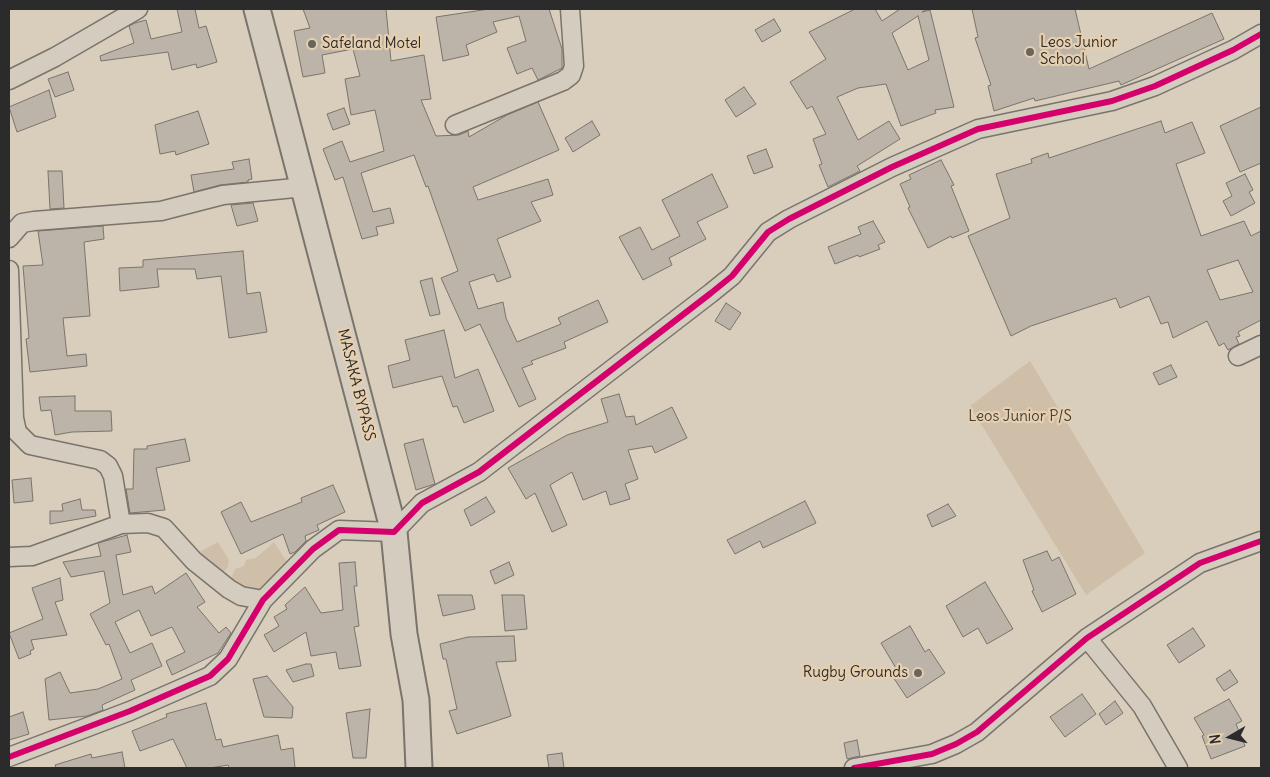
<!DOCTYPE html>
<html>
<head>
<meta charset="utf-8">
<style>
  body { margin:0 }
  #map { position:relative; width:1270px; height:777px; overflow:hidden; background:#d9cdbc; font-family:Delius,sans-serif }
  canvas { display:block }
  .frame { position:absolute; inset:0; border:10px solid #2b2b2b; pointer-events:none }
  .north { position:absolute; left:1205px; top:712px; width:50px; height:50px; -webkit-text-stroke:4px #e6cfaf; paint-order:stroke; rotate:262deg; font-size:14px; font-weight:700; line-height:20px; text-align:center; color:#2b2b2b }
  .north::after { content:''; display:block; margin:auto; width:18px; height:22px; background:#2b2b2b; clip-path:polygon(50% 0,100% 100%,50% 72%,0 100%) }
</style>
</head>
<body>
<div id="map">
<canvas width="1270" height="777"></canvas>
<div class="frame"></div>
<div class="north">N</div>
</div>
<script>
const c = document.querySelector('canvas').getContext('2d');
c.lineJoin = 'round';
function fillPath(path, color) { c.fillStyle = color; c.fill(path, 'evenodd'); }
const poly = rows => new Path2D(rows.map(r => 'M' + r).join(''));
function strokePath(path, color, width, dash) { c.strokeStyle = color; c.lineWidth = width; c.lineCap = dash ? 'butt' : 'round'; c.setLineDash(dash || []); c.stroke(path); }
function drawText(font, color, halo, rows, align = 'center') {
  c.font = font + ' Delius,sans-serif'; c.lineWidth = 4.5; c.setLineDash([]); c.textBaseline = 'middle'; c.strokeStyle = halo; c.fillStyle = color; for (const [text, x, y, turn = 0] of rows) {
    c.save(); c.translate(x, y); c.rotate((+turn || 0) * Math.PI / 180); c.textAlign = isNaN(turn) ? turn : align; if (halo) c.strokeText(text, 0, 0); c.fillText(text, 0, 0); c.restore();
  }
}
fillPath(poly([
  [1030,361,1145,553,1086,595,970,406],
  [218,542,229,560,228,567,222,574,202,558,201,551],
  [274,542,289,565,262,591,239,587,231,579,235,569,244,566,246,560,256,558]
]), '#cfbfa9');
const building = poly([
  [177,9,195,9,199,28,206,26,217,62,197,68,196,64,172,70,168,52,101,61,100,56,134,43,129,26,135,23,146,20,151,39,182,32,177,9],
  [303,9,386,9,391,61,424,55,431,99,421,100,436,136,459,135,468,131,469,137,507,115,538,102,559,150,473,187,478,200,548,179,553,195,531,202,541,221,497,239,511,277,497,282,494,274,469,282,478,309,503,302,506,318,517,342,561,324,558,318,598,300,608,322,564,342,566,348,531,361,533,364,522,368,536,399,519,407,480,324,465,331,441,278,458,271,428,186,426,187,414,155,361,173,373,212,390,208,394,223,376,227,378,235,362,239,343,177,335,180,323,149,342,141,350,162,384,151,375,110,351,115,345,79,360,76,353,49,322,55,325,73,303,77,294,31,310,28,303,9],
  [489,9,549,9,562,49,562,68,538,80,532,68,517,74,507,48,526,41,519,16,493,22,497,32,466,45,469,55,443,61,436,17,489,9],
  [855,9,875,9,882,21,900,9,928,9,922,12,930,10,954,107,935,110,936,113,901,126,886,84,858,88,837,97,858,140,889,121,900,139,857,166,860,171,828,187,819,165,822,164,813,139,826,134,812,106,807,109,790,82,826,59,809,32,855,9],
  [918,16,929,60,908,70,892,33,918,16],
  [972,9,1075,9,1089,69,1212,13,1224,39,1121,85,1119,81,1035,101,1034,98,994,111,988,86,991,85,975,38,978,37,972,9],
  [774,19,781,31,762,42,755,30,774,19],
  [68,72,74,90,55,97,48,79,68,72],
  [744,87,756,104,736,117,725,100,744,87],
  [49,90,56,117,17,132,9,107,49,90],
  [1261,107,1261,163,1240,172,1220,126,1261,107],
  [344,108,350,124,333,130,327,114,344,108],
  [198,111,209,144,176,155,175,151,160,154,155,125,198,111],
  [592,121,600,135,573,152,565,138,592,121],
  [1161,121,1165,133,1192,122,1205,153,1176,164,1201,236,1244,221,1251,236,1261,231,1261,320,1238,332,1240,336,1236,337,1239,344,1228,350,1224,343,1219,346,1207,321,1173,338,1168,322,1161,324,1149,296,1120,308,1116,298,1031,326,1011,336,968,236,1010,218,996,174,1032,163,1031,159,1048,153,1049,158,1161,121],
  [1238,260,1253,292,1220,300,1207,270,1238,260],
  [766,149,773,167,754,174,747,156,766,149],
  [249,159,252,179,248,180,248,182,220,185,194,192,191,175,234,169,232,162,249,159],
  [941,160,954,185,951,186,969,231,952,238,951,236,928,248,908,208,910,207,900,184,911,179,909,175,941,160],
  [48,171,62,171,64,208,50,209,48,171],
  [712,174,728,207,697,222,706,239,669,258,672,265,643,280,619,237,640,227,652,250,680,236,662,200,712,174],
  [1245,174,1253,190,1249,192,1255,203,1231,216,1223,201,1232,196,1226,183,1245,174],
  [253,203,258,221,237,226,231,205,253,203],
  [873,221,885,242,878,245,880,249,859,257,858,255,835,264,828,247,861,234,858,227,873,221],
  [103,226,104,239,84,242,90,316,63,318,67,356,86,354,87,366,30,372,26,339,29,338,23,266,43,265,38,231,103,226],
  [243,251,247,294,260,292,267,332,229,338,221,276,197,279,195,269,157,269,159,287,120,291,119,268,143,267,143,260,243,251],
  [432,278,440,314,430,316,420,281,432,278],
  [726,303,741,313,730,330,715,321,726,303],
  [444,330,455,378,478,369,494,411,464,423,457,406,453,407,442,376,393,388,388,366,410,360,405,340,444,330],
  [1171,365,1177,377,1159,385,1153,373,1171,365],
  [619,394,626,417,634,416,636,425,672,407,687,438,655,453,652,446,628,450,638,479,625,484,630,499,610,505,606,491,583,500,572,472,550,485,567,525,552,532,535,493,526,499,508,468,567,435,608,422,601,399,619,394],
  [75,396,75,411,111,411,112,431,72,432,55,435,51,410,41,411,39,397,75,396],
  [185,439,190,461,156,468,165,510,130,513,126,489,133,489,134,449,147,449,147,446,185,439],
  [423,439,435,484,416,490,404,444,423,439],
  [31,478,33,501,14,503,12,480,31,478],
  [333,485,345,512,317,525,319,530,305,536,306,541,295,552,290,554,283,534,241,554,221,512,241,502,251,522,302,502,301,498,333,485],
  [486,497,495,512,471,526,464,510,486,497],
  [80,499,82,510,95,510,96,516,50,524,50,511,63,511,62,504,80,499],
  [805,501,816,523,763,548,760,541,735,554,727,540,805,501],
  [948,504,956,516,932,527,927,515,948,504],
  [127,535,131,552,116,555,123,595,152,586,155,594,186,573,205,602,197,607,219,633,226,627,231,633,218,653,172,675,166,661,185,652,172,627,151,636,139,610,115,622,130,653,152,643,162,666,131,680,135,690,102,705,103,710,87,716,49,720,45,679,60,672,70,693,98,689,122,679,109,644,106,645,90,614,110,603,104,571,71,577,63,562,101,556,98,543,127,535],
  [1047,551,1052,561,1059,557,1076,594,1042,612,1032,591,1034,590,1023,560,1047,551],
  [355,562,357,586,354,586,359,626,354,627,361,666,339,669,336,652,311,656,306,632,274,652,264,635,279,626,274,617,287,609,285,605,305,587,321,613,343,610,339,563,355,562],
  [509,562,514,575,495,584,490,571,509,562],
  [60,578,63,600,55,602,67,635,31,640,34,649,30,651,31,654,19,659,9,633,43,619,32,588,60,578],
  [985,582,1013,629,987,644,978,628,963,637,946,606,985,582],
  [438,595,472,595,475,609,443,616,438,595],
  [502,595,524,595,527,629,505,631,502,595],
  [910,626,925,652,929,649,945,673,907,698,891,674,897,670,881,643,910,626],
  [1193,628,1205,646,1179,663,1167,645,1193,628],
  [514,636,516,661,496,662,511,716,457,734,449,711,457,709,446,659,443,659,440,644,468,637,514,636],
  [306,664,311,664,314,676,293,682,286,670,306,664],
  [1230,670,1238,682,1224,691,1216,679,1230,670],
  [267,676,293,707,292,718,264,717,253,679,267,676],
  [1082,694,1096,714,1065,737,1050,717,1082,694],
  [1229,699,1242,721,1236,724,1245,746,1211,759,1202,736,1204,735,1194,718,1229,699],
  [1115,701,1123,713,1106,725,1099,714,1115,701],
  [206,703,216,740,221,739,223,747,278,735,281,750,293,748,295,768,229,768,228,765,210,768,187,768,173,739,140,751,132,731,167,717,166,714,206,703],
  [370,709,366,758,353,758,346,713,370,709],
  [23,712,29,734,9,740,9,717,23,712],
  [857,740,860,756,847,759,844,743,857,740],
  [122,752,125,768,56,768,55,765,91,754,92,758,122,752],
  [562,753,564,768,549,768,547,755,562,753]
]);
fillPath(building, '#bcb4a8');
strokePath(building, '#79746c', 1);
const minor = poly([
  [9,80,55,57,138,9],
  [455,125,563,81,571,75,574,66,570,9],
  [9,238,22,223,34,221,161,211,223,195,305,187],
  [9,270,14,418,17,432,30,445,100,460,108,466,113,476,121,524],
  [1238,356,1261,345],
  [9,557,32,556,121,524,148,523,164,528,194,561,229,589,241,596,263,600],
  [1087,638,1142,706,1178,768],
  [9,757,130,711,210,676,228,659,263,600,313,549,339,530,394,532,422,503,479,472,711,293,732,276,768,232,789,219,892,167,978,129,1112,101,1155,86,1233,50,1261,34],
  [854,768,932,754,956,744,977,732,1087,638,1200,563,1261,541]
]);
const highway = poly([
  [257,9,394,532,404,634,416,700,419,768]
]);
strokePath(minor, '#79746c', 21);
strokePath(highway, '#79746c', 29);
strokePath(minor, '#d5ccc0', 18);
strokePath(highway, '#d5ccc0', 25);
strokePath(poly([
  [9,757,130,711,210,676,228,659,263,600,313,549,339,530,394,532,422,503,479,472,711,293,732,276,768,232,789,219,892,167,978,129,1112,101,1155,86,1233,50,1261,34],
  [854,768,932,754,956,744,977,732,1087,638,1200,563,1261,541]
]), '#d6006c', 6);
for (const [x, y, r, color] of [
  [312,44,5,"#68645e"],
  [1030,52,5,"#68645e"],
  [918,673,5,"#68645e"]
]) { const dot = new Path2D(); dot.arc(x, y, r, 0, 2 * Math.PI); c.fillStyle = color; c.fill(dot); strokePath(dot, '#e6cfaf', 2); }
drawText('15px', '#2b2b2b', '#e6cfaf', [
  ["Leos Junior",1040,43],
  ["School",1040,60],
  ["Safeland Motel",322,44],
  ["Rugby Grounds",908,673,"right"]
], 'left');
drawText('15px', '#2b2b2b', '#e6cfaf', [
  ["MASAKA BYPASS",356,385,76]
]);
drawText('15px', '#42403c', '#e6cfaf', [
  ["Leos Junior P/S",1020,417]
]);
</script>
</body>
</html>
